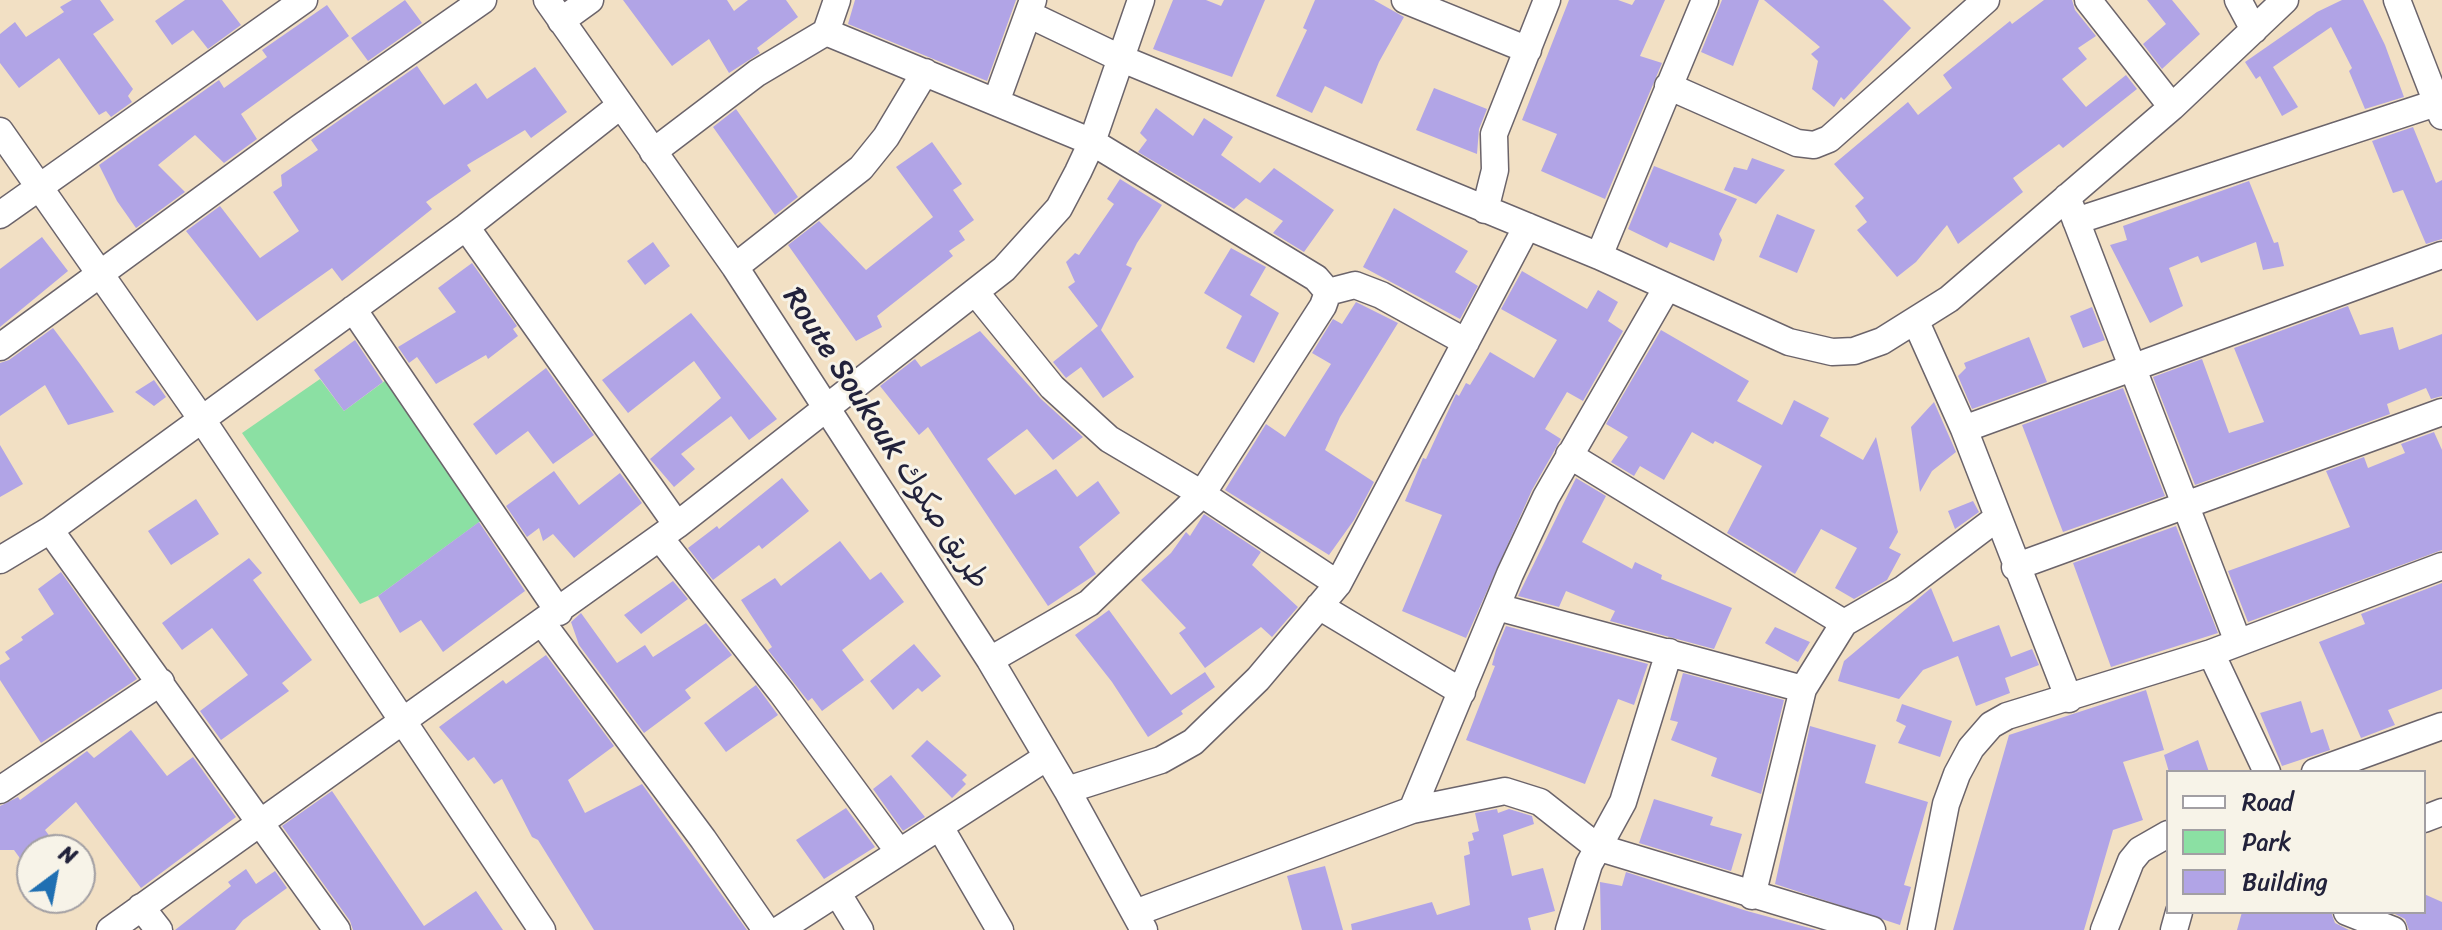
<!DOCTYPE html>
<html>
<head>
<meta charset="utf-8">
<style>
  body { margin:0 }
  #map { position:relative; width:2442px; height:930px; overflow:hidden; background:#f2e0c4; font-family:Sriracha,sans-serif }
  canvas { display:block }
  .legend { position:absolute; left:2166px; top:770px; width:260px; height:144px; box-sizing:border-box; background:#f7f3e8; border:2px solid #a29fa3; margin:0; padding:10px 14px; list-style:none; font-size:24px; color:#22223b }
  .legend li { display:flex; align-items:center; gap:16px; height:40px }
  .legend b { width:40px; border:2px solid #a29fa3 }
  .north { position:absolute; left:16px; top:834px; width:80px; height:80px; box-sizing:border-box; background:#f7f3e8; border:2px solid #a29fa3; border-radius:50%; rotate:32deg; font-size:22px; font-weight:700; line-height:32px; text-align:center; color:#22223b }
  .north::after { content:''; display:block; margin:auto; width:28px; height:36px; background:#1f6fb2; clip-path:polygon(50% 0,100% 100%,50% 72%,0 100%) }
</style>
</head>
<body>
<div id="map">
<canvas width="2442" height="930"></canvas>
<ul class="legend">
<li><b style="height:10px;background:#fff"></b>Road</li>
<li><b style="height:22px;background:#8be0a3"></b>Park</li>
<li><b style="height:22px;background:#b1a4e6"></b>Building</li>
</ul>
<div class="north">N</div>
</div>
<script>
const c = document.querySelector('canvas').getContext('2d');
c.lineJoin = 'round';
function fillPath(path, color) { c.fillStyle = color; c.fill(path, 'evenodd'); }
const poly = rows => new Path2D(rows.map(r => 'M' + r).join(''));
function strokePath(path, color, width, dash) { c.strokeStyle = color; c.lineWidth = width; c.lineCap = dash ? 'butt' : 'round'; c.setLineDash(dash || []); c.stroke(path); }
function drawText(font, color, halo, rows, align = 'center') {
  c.font = font + ' Sriracha,"Playpen Sans Arabic",sans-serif'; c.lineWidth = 6; c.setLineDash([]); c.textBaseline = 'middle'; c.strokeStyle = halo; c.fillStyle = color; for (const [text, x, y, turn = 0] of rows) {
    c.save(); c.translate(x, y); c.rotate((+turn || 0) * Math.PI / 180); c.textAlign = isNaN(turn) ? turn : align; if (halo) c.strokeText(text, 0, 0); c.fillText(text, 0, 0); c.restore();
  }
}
fillPath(poly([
  [320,379,344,411,386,380,482,520,378,596,360,604,242,433]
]), '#8be0a3');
fillPath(poly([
  [72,0,100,0,114,20,93,34,133,89,128,96,132,102,111,117,106,111,99,115,59,58,19,88,0,63,0,34,15,22,26,37,64,12,60,7],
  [185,0,222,0,241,25,208,49,193,30,172,45,155,21],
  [405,0,422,23,368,61,351,38],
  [623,0,727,0,734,11,748,0,786,0,798,17,757,48,760,53,729,73,709,39,672,66],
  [855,0,1016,0,987,81,848,24],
  [1173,0,1206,0,1221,6,1224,0,1265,0,1232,77,1153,49],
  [1315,0,1374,0,1404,17,1379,62,1362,104,1325,86,1312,113,1276,96,1307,30,1303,28],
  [1569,0,1618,0,1632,5,1635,0,1665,0,1640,56,1662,63,1605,199,1541,171,1557,134,1522,120],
  [1722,0,1759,0,1733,66,1701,52],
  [1764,0,1883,0,1911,28,1844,100,1841,97,1834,107,1812,89,1818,61,1811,54,1820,47],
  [2044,0,2072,0,2075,10,2096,36,2078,48,2087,59,2062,79,2086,107,2126,75,2137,89,2063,148,2059,144,2013,178,2023,192,1958,244,1947,225,1916,262,1897,277,1857,230,1867,222,1855,206,1864,198,1834,164,1908,102,1918,115,1952,88,1943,75,2010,21,2012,24],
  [2147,0,2172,0,2200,34,2162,69,2143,44,2166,24],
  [2342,0,2363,0,2385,45,2404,97,2365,109,2349,71,2352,68,2331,27,2273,67,2298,107,2282,116,2260,76,2256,79,2245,62,2317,12],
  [327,5,349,36,241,114,257,139,224,163,195,135,158,165,185,192,136,228,117,201,99,165,219,80,224,88,267,57,262,50],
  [417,66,444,105,476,83,487,99,535,67,567,112,531,138,525,130,467,165,471,171,426,202,432,209,342,281,332,268,257,321,186,231,220,206,260,258,299,231,273,192,282,186,281,175,318,150,311,140],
  [1434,88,1487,109,1479,129,1477,154,1416,130],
  [1156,108,1193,136,1204,118,1233,137,1221,155,1260,183,1274,168,1334,210,1304,252,1273,233,1283,221,1246,198,1234,209,1138,152,1147,140,1140,133],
  [736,109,798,197,775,215,713,127],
  [2413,127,2436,183,2442,180,2442,239,2426,244,2403,190,2393,193,2372,141],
  [932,142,962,184,953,190,974,220,959,231,965,240,949,251,953,256,877,316,882,327,856,341,788,245,819,221,866,270,933,217,896,167],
  [1752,158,1785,170,1756,204,1724,190,1734,167,1747,170],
  [1654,166,1737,199,1719,234,1722,240,1714,261,1670,242,1667,248,1628,229],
  [1120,179,1162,205,1137,243,1126,265,1132,268,1101,330,1134,377,1103,398,1081,367,1066,378,1053,362,1098,326,1068,287,1075,282,1066,262,1075,253,1079,255,1114,204,1107,199],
  [2249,181,2274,243,2278,242,2284,266,2263,270,2256,242,2201,263,2198,256,2169,268,2183,306,2150,323,2110,245,2127,240,2123,226],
  [1394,208,1468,251,1455,272,1478,286,1460,319,1363,267],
  [1777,214,1815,230,1797,273,1759,257],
  [42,237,68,271,0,327,0,269],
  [653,242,670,266,645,285,627,261],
  [1231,248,1266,267,1250,295,1279,313,1254,363,1226,348,1242,316,1204,293],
  [472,263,517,326,513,329,518,336,488,359,486,355,436,384,417,357,409,363,398,347,456,312,438,288],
  [1522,271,1587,309,1598,290,1618,302,1608,321,1623,331,1583,401,1567,392,1545,429,1561,439,1532,490,1466,638,1402,611,1442,515,1405,501,1423,458,1426,459,1456,394,1459,396,1466,383,1470,385,1490,352,1534,378,1557,340,1501,309],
  [1356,302,1398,323,1340,417,1325,450,1374,482,1354,520,1329,555,1225,490,1266,424,1285,437,1331,364,1312,353,1333,319,1342,324],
  [2348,306,2360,335,2393,327,2399,350,2442,334,2442,396,2431,399,2426,388,2387,404,2390,414,2195,485,2153,377,2202,359,2229,433,2264,422,2234,348],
  [2092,307,2105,340,2083,348,2070,316],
  [691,313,777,419,749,440,731,416,681,454,695,469,674,487,650,459,721,398,694,361,628,413,602,380],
  [53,328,80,364,114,412,68,425,45,385,0,416,0,363,9,360],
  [1661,330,1749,381,1737,401,1782,425,1794,400,1829,418,1820,436,1863,460,1876,437,1898,532,1889,548,1901,554,1887,580,1854,599,1835,588,1857,548,1821,529,1795,574,1727,533,1762,466,1715,441,1713,444,1692,432,1664,480,1640,466,1634,476,1611,462,1628,437,1606,424],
  [980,331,1041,399,1083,437,1053,460,1027,429,987,459,1015,495,1056,469,1077,497,1098,481,1120,513,1079,547,1096,574,1048,606,928,427,919,435,880,386,915,359,921,367],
  [2029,337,2047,382,1972,409,1958,376,1966,368,1964,363],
  [355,340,383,382,344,411,314,370],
  [546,368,594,435,553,464,528,431,496,455,473,424],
  [154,380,166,397,154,406,135,392],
  [2123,388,2165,496,2063,532,2022,425],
  [1934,402,1956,452,1932,471,1920,492,1911,427],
  [2434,432,2442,450,2442,550,2248,622,2228,571,2350,527,2326,471,2364,457,2368,468,2405,453,2401,444],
  [0,445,23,484,0,497],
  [554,471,579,505,620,473,642,503,574,558,553,534,543,541,539,528,527,537,506,506],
  [782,478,809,511,762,549,759,545,713,580,688,548,717,526,719,529],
  [1576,478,1606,496,1582,542,1632,569,1635,562,1662,575,1661,579,1732,608,1714,649,1610,621,1615,611,1566,591,1559,607,1518,596],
  [196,499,219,534,171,565,148,531],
  [1973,501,1979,512,1955,529,1948,511],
  [1204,514,1261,552,1252,565,1298,607,1272,637,1261,627,1205,668,1179,633,1186,628,1141,580,1171,553,1186,532,1190,536],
  [479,522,525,591,443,652,421,620,400,633,378,596],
  [2176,526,2218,633,2111,667,2073,563],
  [840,541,870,580,881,572,904,602,842,650,864,680,822,711,812,698,808,701,768,650,772,647,741,600,775,578,781,586],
  [249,558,262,573,253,580,312,660,282,683,289,691,221,740,200,711,248,675,212,628,182,650,162,623],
  [61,572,137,679,41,743,0,680,0,665,10,659,5,652,23,640,21,637,54,614,38,589],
  [673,581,688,599,641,634,624,615],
  [2442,583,2442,689,2388,710,2395,725,2361,738,2319,642,2365,624,2361,614],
  [1931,588,1953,642,1999,625,2011,657,2032,649,2039,665,2005,678,2010,693,1976,706,1958,656,1923,670,1899,699,1838,681,1844,661],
  [1109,610,1171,695,1205,672,1215,687,1181,711,1183,714,1148,737,1112,682,1075,635],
  [581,613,617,663,645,645,653,657,706,623,732,655,685,690,691,698,644,733,579,645,571,622],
  [1506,626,1648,664,1634,705,1618,699,1585,784,1466,740,1495,666,1492,665,1496,650],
  [1775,627,1810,642,1798,662,1765,643],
  [914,644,941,676,922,692,918,688,893,710,870,681],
  [546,655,614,746,568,780,585,813,642,784,747,930,594,930,538,840,532,837,502,779,494,784,474,757,468,761,439,727,503,680,506,684],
  [1683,673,1784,700,1761,794,1711,776,1717,758,1671,740,1678,722,1670,720],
  [756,685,778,715,726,752,704,723],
  [2146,690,2164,750,2123,762,2143,820,2113,830,2084,930,1953,930,2009,735],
  [2301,701,2311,733,2323,729,2330,750,2282,766,2260,713],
  [1902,704,1952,721,1940,757,1898,743,1906,726,1896,721],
  [1810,726,1876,745,1865,783,1928,802,1904,885,1911,887,1900,925,1775,884],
  [131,730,167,776,193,757,236,817,141,888,76,802,45,830,60,850,32,850,32,875,14,850,0,850,0,806,18,797,20,800,87,751,94,758],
  [927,740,967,775,962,780,966,784,952,798,911,756],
  [2198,740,2209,772,2169,772,2164,755],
  [891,775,925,817,903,831,873,789],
  [332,791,424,926,476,891,503,930,353,930,350,921,282,826],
  [1654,799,1713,817,1710,825,1742,834,1731,871,1639,843],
  [846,808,875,847,824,879,796,840],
  [1497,809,1498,813,1509,809,1532,816,1534,824,1503,835,1512,876,1543,868,1555,911,1528,918,1531,930,1352,930,1351,924,1432,902,1437,915,1470,905,1464,856,1470,854,1468,842,1474,840,1472,833,1479,831,1475,813],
  [1325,866,1343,930,1302,930,1287,876],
  [246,869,256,884,275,871,287,888,243,920,235,930,175,930,231,886,228,882],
  [1626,872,1747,911,1817,930,1601,930,1600,882,1622,886],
  [2424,894,2442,902,2442,930,2409,930,2405,919,2391,912,2424,912],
  [2242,912,2331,912,2335,923,2349,930,2237,930]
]), '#b1a4e6');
const minor = poly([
  [547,0,735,267,990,660,1067,790,1144,930],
  [1405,0,1528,50],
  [2088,0,2172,107],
  [2238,0,2254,30],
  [2397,0,2442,116],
  [1028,14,1120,58,1599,256,1789,342,1832,352,1854,351,1882,341,1949,299,2172,107,2285,0],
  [561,21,590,0],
  [826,32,1092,142,1316,278,1328,292],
  [1668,86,1797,143,1814,145,1829,139,1986,0],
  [996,102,1033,0],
  [0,131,201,418,542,930],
  [653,152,757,73,826,32,837,0],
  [2067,197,2238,642],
  [1485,210,1495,170,1494,134,1547,0],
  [0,215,304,0],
  [2076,221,2442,101],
  [466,227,677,525],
  [1599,256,1705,0],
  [735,267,861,168,886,137,925,72],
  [1328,292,1355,285,1381,295,1466,342],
  [976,293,1052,387,1109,439,1202,494,1338,584],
  [353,309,559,612],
  [1916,322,1964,429,2069,699],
  [0,347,301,127,483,0],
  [1964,429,2442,255],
  [1569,455,1844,623],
  [50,530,337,930],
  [660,538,782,693,899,852],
  [0,560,50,530,466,227,621,105],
  [2015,567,2442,412],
  [1319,606,1462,692],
  [1497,607,1803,689],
  [543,624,703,839,766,930],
  [2211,653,2267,772],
  [990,660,1089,603,1202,494,1323,306,1328,292],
  [2315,772,2442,726],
  [0,790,161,682],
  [1067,790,1161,760,1193,742,1258,679,1338,584,1527,226],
  [1412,810,1510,574,1546,497,1666,289],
  [2424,819,2442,812],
  [940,827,1000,930],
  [838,894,860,930],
  [1752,896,1803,689,1844,623,1903,589,1997,518],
  [141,907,159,930],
  [2347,912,2393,930],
  [1135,913,1412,810,1505,791,1540,802,1597,847,1872,930],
  [110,930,677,525,1004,269,1059,208,1078,172,1092,142,1141,0],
  [779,930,1047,757],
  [1569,930,1589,864,1623,802,1669,652],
  [1921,930,1946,804,1957,774,1971,748,1991,725,2007,716,2211,653,2442,566],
  [2104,930,2131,861,2140,850,2168,834],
  [2174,930,2179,912]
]);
strokePath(minor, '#6b646b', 29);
strokePath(minor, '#fff', 26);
drawText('30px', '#22223b', '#f7f3e8', [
  ["Route Soukouk طريق صكوك",885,439,57]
]);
</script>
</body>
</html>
